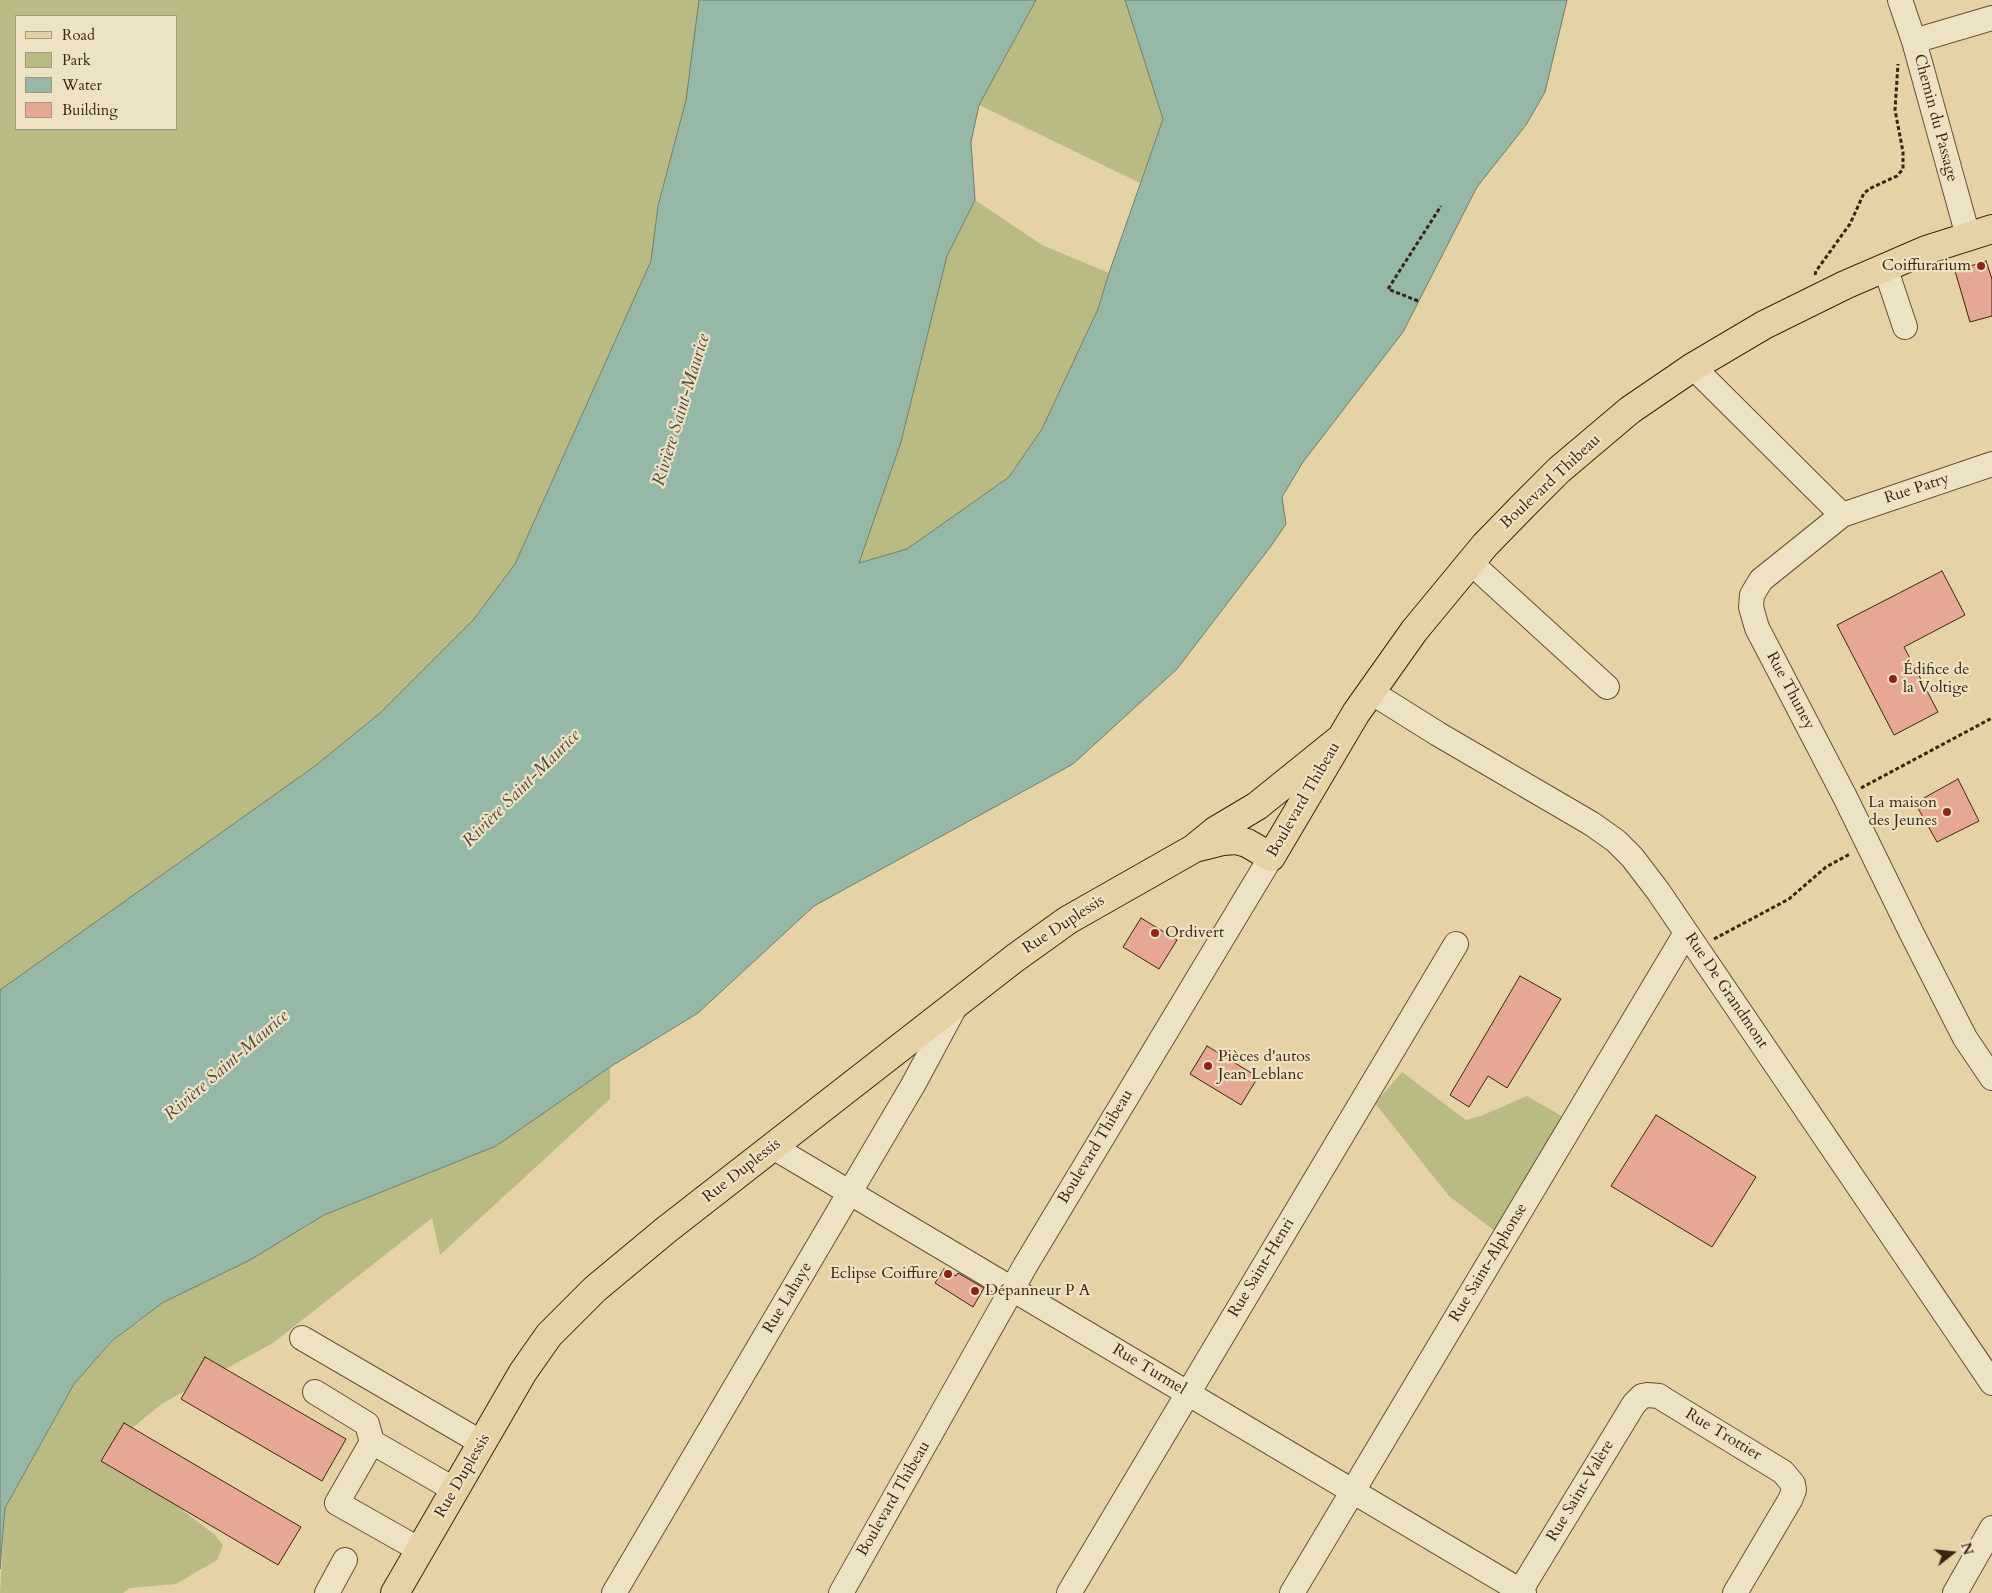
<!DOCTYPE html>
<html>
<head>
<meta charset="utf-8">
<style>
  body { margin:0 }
  #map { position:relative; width:1992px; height:1593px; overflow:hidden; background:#e5d3a6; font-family:Cardo,serif }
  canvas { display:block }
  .legend { position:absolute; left:15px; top:15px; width:162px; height:115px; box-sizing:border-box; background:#eee2c5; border:1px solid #a6967d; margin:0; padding:6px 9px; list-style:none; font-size:15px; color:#3a2511 }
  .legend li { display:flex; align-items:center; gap:10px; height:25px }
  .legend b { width:25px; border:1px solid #a6967d }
  .north { position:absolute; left:1927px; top:1528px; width:50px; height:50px; -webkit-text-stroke:4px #eee2c5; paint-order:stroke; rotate:74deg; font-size:14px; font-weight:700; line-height:20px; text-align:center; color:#3a2511 }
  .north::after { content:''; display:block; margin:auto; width:18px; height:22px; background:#3a2511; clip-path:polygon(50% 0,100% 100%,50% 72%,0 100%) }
</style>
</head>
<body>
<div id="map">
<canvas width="1992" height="1593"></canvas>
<ul class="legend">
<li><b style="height:6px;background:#e5d3a6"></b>Road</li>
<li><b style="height:14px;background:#babb83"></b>Park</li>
<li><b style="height:14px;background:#96b8a7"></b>Water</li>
<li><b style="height:14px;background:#e6a894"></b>Building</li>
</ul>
<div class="north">N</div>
</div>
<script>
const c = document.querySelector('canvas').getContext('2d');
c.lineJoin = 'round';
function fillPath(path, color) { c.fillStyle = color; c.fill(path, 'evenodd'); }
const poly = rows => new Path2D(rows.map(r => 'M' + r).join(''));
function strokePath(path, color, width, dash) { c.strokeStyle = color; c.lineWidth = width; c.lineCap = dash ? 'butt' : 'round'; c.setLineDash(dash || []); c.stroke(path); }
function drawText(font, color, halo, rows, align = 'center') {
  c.font = font + ' Cardo,serif'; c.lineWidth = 4.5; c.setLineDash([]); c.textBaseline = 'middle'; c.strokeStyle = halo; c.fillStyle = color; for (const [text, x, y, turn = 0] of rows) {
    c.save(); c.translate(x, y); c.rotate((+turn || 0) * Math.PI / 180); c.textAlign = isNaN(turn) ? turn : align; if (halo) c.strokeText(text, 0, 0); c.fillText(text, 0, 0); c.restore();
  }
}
fillPath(poly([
  [0,0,699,0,686,100,658,205,651,261,515,564,474,619,380,713,315,766,0,990],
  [16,16,176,16,176,129,16,129],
  [1026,0,1239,0,1132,21,1163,119,1140,183,979,105,1030,12],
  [975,200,1042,245,1109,273,1098,309,1042,429,1009,477,907,549,858,563,901,442,947,256],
  [610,1067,610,1099,440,1255,432,1218,273,1343,163,1403,132,1428,121,1464,214,1534,223,1545,217,1560,176,1584,130,1588,123,1593,0,1593,5,1508,74,1384,112,1342,162,1303,250,1260,324,1215,496,1146],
  [1402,1072,1466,1120,1481,1116,1527,1096,1565,1118,1496,1232,1449,1196,1375,1103]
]), '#babb83');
const water = poly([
  [699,0,1036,0,979,105,971,142,975,200,947,256,901,442,859,563,907,549,1009,477,1042,429,1098,309,1109,273,1163,119,1125,0,1567,0,1545,92,1526,125,1477,187,1403,332,1303,462,1282,497,1286,524,1271,546,1177,669,1073,764,814,906,698,1013,610,1067,496,1146,324,1215,250,1260,162,1303,112,1341,74,1384,5,1508,0,1569,0,990,315,766,380,713,474,619,515,564,651,261,658,206,686,100,699,0]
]);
fillPath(water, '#96b8a7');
strokePath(water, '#717d6b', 1);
const building = poly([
  [1986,261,1992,279,1992,316,1970,322,1955,271,1986,261],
  [1942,571,1965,615,1904,647,1938,712,1894,735,1837,625,1942,571],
  [1958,779,1979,821,1937,842,1915,803,1958,779],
  [1141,918,1177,940,1159,969,1123,947,1141,918],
  [1520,976,1561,999,1507,1088,1488,1076,1469,1107,1450,1095,1520,976],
  [1207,1046,1258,1077,1241,1105,1190,1074,1207,1046],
  [1656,1115,1756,1177,1712,1247,1611,1186,1656,1115],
  [944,1269,956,1276,958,1273,984,1288,973,1307,935,1283,944,1269],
  [205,1357,346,1439,322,1481,181,1399,205,1357],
  [124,1423,301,1527,278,1565,101,1461,124,1423]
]);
fillPath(building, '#e6a894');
strokePath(building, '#3a2511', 1);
const minor = poly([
  [1900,0,1914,41,1968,236],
  [1914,41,1992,18],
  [1885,267,1905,327],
  [1693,367,1842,515],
  [1992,464,1842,515,1761,580,1752,595,1751,607,1757,628,1845,797,1911,932,1965,1038,1992,1078],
  [1470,562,1607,687],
  [1371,692,1438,734,1592,824,1616,841,1632,857,1658,891,1992,1383],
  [773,1147,1524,1593],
  [302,1338,482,1443],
  [315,1392,367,1424,372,1442],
  [420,1550,337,1503,372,1442,455,1490],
  [327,1593,345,1560],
  [614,1593,913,1085,956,1005],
  [841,1593,1025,1266,1271,857],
  [1069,1593,1456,944],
  [1292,1593,1686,933],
  [1519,1593,1634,1404,1642,1396,1647,1395,1659,1396,1665,1400,1783,1472,1793,1484,1794,1490,1790,1500,1735,1593],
  [1955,1593,1992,1528]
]);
const major = poly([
  [1199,847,1223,841,1236,840,1247,843,1271,857,1356,713,1414,631,1485,545,1523,506,1559,470,1630,410,1693,367,1764,325,1845,285,1926,250,1992,229],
  [395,1593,523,1372,549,1335,595,1289,666,1230,1015,958,1068,920,1193,849,1215,831,1257,806,1340,739]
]);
strokePath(minor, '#655036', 26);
strokePath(major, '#3a2511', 30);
strokePath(poly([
  [1815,275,1816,271,1850,224,1864,193,1871,188,1897,176,1903,169,1903,152,1895,110,1898,64],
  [1418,301,1388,289,1441,206],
  [1861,788,1992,718],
  [1714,939,1789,899,1826,867,1850,854]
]), '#3a2511', 3, [4, 2.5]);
strokePath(minor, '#eee2c5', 24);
strokePath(major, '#e5d3a6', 28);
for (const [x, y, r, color] of [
  [1981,266,5,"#8f2418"],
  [1893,679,5,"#8f2418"],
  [1947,812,5,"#8f2418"],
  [1155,933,5,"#8f2418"],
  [1208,1066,5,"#8f2418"],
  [948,1274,5,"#8f2418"],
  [975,1291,5,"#8f2418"]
]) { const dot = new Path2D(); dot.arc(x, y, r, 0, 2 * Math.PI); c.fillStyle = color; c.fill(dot); strokePath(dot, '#eee2c5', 2); }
drawText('16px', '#3a2511', '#eee2c5', [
  ["Chemin du Passage",1935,118,75],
  ["Boulevard Thibeau",1551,482,-43],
  ["Rue Patry",1917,489,-18],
  ["Rue Thuney",1790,691,62],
  ["Boulevard Thibeau",1304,800,-60],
  ["Rue Duplessis",1064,925,-33],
  ["Rue De Grandmont",1726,991,56],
  ["Boulevard Thibeau",1096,1147,-59],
  ["Rue Duplessis",742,1171,-38],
  ["Rue Saint-Alphonse",1489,1263,-59],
  ["Rue Saint-Henri",1262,1268,-59],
  ["Rue Lahaye",788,1298,-59],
  ["Rue Turmel",1149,1370,31],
  ["Rue Trottier",1723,1435,31],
  ["Rue Duplessis",463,1476,-60],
  ["Rue Saint-Valère",1581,1491,-59],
  ["Boulevard Thibeau",894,1499,-60]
]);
drawText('16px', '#3a2511', '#eee2c5', [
  ["Coiffurarium",1971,266,"right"],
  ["Édifice de",1903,670],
  ["la Voltige",1903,688],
  ["La maison",1937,803,"right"],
  ["des Jeunes",1937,821,"right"],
  ["Ordivert",1165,933],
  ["Pièces d'autos",1218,1057],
  ["Jean Leblanc",1218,1075],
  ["Eclipse Coiffure",938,1274,"right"],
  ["Dépanneur P A",985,1291]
], 'left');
drawText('italic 18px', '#514a36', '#eee2c5', [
  ["Rivière Saint-Maurice",682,410,-73],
  ["Rivière Saint-Maurice",522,789,-45],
  ["Rivière Saint-Maurice",227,1066,-41]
]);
</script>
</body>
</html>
